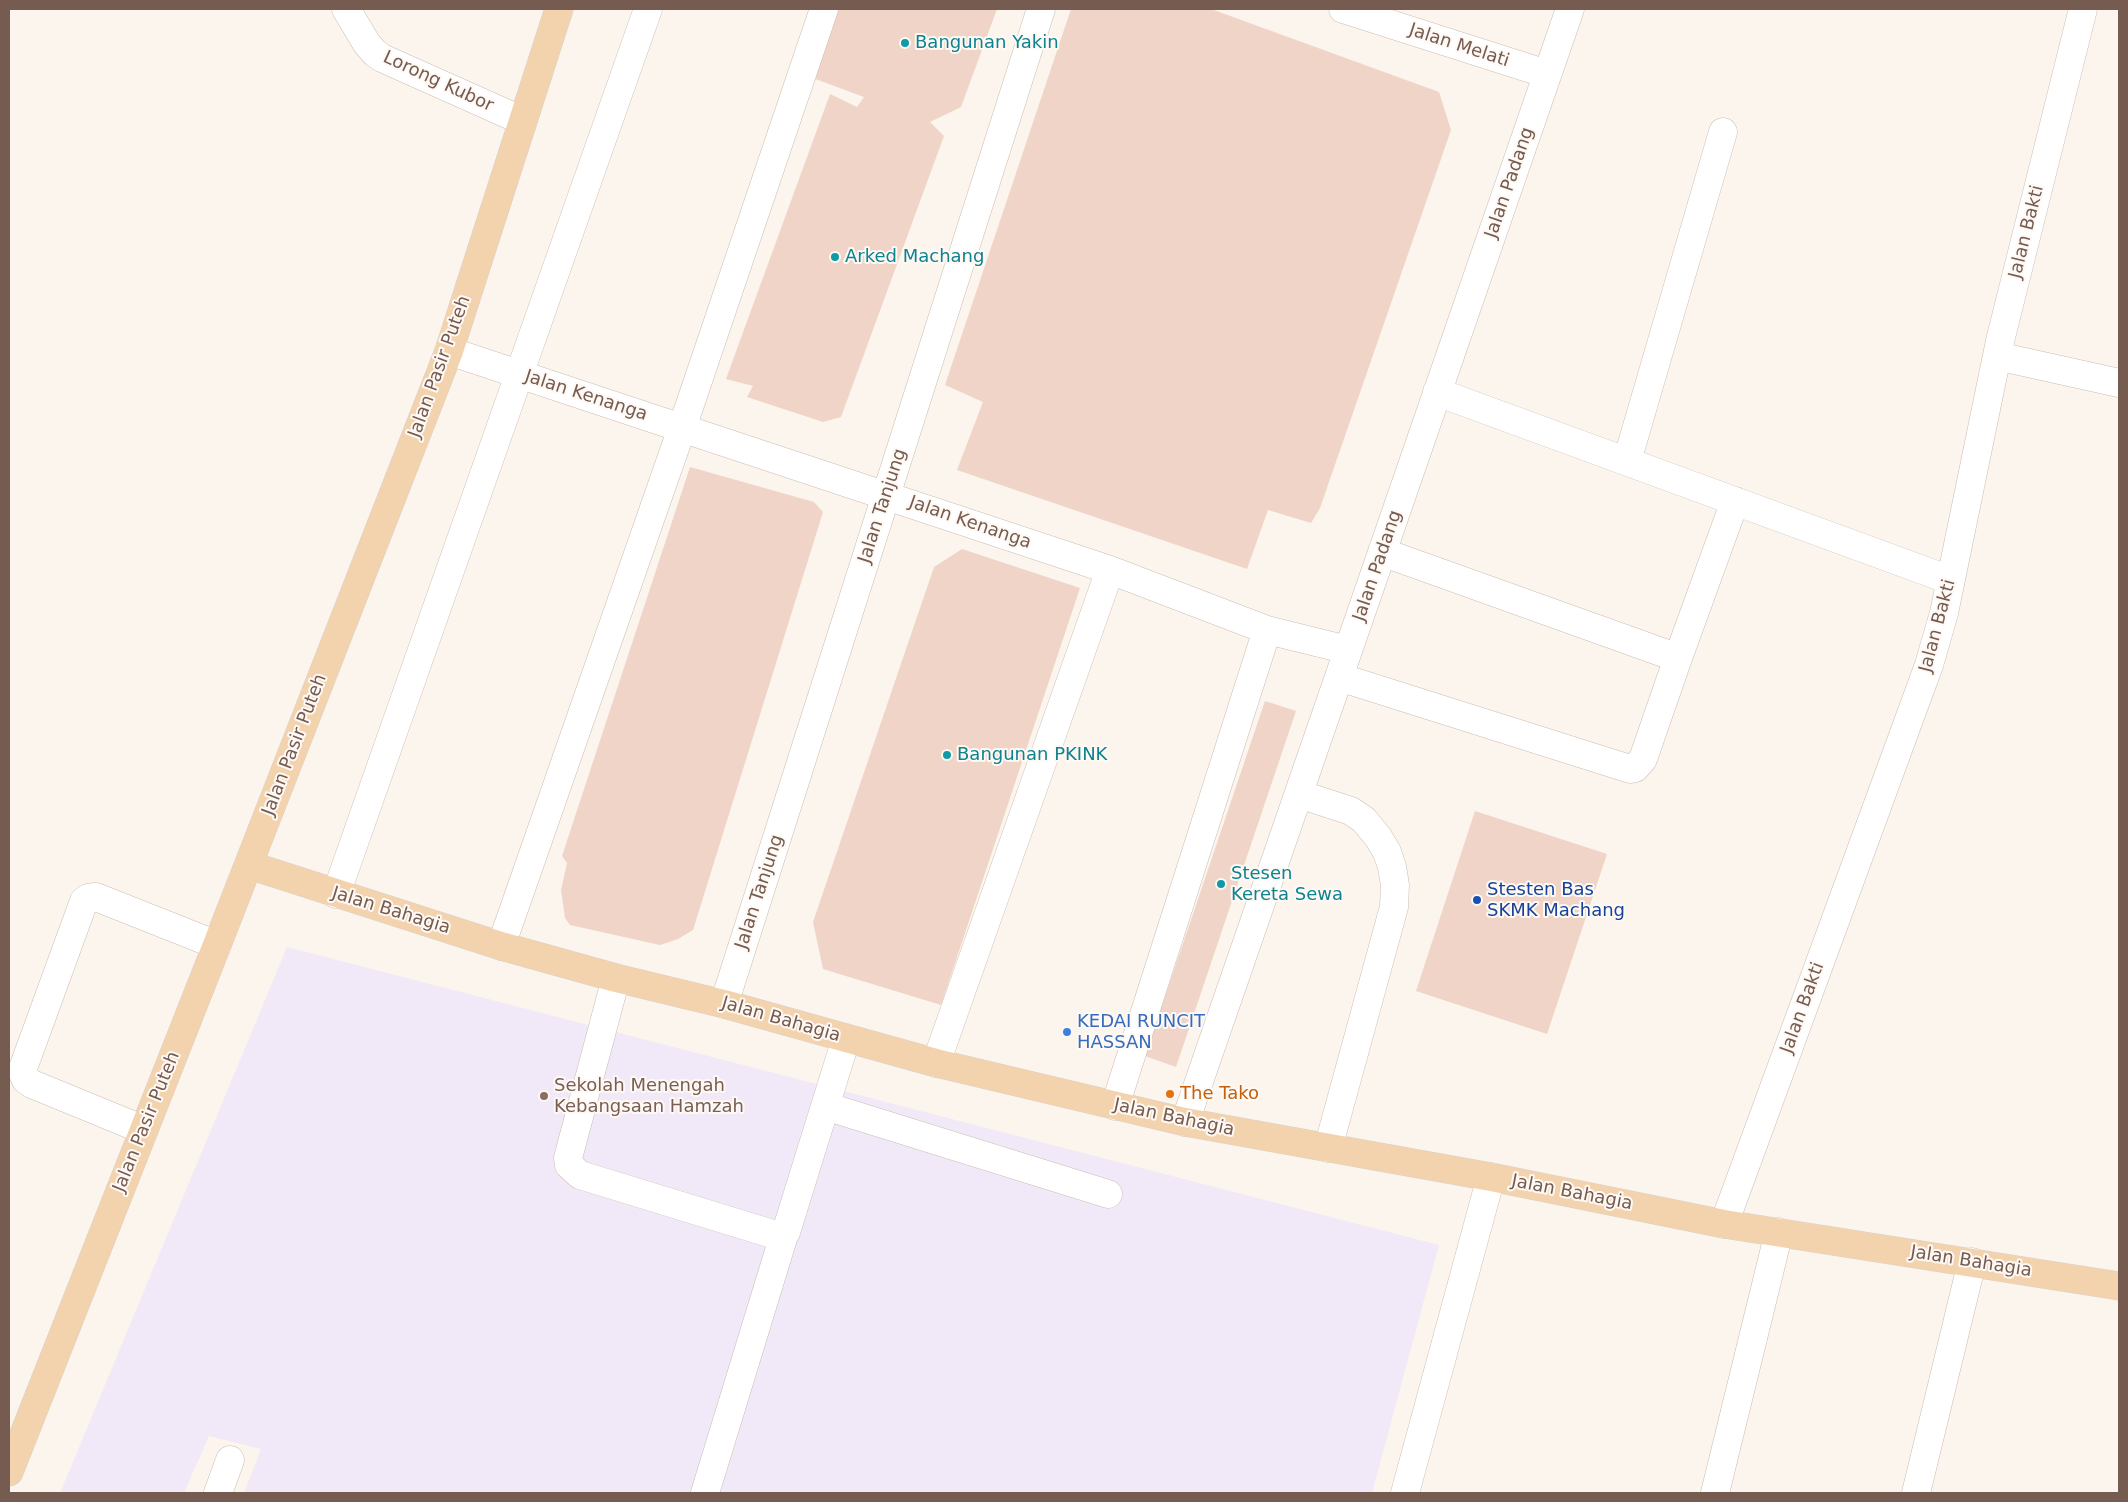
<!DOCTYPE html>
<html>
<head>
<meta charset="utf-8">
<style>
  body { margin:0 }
  #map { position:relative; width:2128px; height:1502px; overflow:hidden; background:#fbf5ed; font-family:"DejaVu Sans",sans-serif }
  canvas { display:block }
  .frame { position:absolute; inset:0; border:10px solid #765b51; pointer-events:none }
</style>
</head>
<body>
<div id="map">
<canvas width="2128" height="1502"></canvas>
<div class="frame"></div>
</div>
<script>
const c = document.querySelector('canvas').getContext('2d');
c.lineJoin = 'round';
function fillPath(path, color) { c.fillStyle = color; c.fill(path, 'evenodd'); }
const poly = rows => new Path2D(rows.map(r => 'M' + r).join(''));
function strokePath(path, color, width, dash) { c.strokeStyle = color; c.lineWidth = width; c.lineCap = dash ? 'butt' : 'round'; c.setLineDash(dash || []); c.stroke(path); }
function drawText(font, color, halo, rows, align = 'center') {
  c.font = font + ' "DejaVu Sans",sans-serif'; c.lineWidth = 4; c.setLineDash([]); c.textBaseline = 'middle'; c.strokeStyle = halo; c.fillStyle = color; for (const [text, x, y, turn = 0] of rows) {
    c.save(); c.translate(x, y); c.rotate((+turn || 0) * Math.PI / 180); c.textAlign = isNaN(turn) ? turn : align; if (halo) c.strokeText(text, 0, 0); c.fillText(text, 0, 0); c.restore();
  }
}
fillPath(poly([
  [287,947,1439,1245,1372,1493,244,1493,261,1449,209,1436,184,1493,60,1493]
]), '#f2e9f8');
fillPath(poly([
  [838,9,997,9,961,107,930,122,944,136,841,417,823,422,747,397,753,386,726,379,830,94,857,107,864,97,810,77],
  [1071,9,1211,9,1439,92,1451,130,1320,508,1311,523,1268,510,1247,569,957,470,983,402,945,385],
  [690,467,814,502,823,512,693,930,678,939,660,945,570,925,565,918,561,890,567,863,562,856],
  [962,549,1080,588,941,1005,823,969,813,922,934,567],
  [1265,701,1296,711,1176,1067,1145,1056],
  [1475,811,1607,854,1547,1034,1416,991]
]), '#efd4c7');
const minor = poly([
  [346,9,367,44,375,53,382,58,523,121],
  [1343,9,1547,74],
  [449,351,1110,570,1267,630,1348,650],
  [1997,356,2119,383],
  [1437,392,1950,580],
  [1627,461,1723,132],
  [1382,552,1678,658,1735,501],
  [1339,677,1630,769,1635,768,1643,759,1678,658],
  [1299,794,1351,811,1364,820,1378,837,1387,852,1392,867,1395,885,1394,907,1328,1148],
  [336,894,648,9],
  [501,946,682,428,824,9],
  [616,978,568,1158,569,1165,580,1175,779,1236,784,1235,786,1232,846,1039],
  [724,1004,1041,9],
  [936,1063,1110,570],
  [825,1106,1108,1194],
  [1115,1106,1267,630],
  [1185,1122,1570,9],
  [144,1130,32,1084,26,1080,22,1071,84,901,88,898,96,897,217,945],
  [1724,1224,1929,665,1944,613,2000,341,2083,9],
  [218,1493,230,1460],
  [705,1493,784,1235],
  [1405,1493,1491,1177],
  [1715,1493,1779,1232],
  [1916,1493,1972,1262]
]);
const major = poly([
  [249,865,501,946,616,978,724,1004,936,1063,1185,1122,1491,1177,1724,1224,2119,1286],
  [9,1472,217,945,449,351,559,9]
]);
strokePath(minor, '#cdbdb3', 29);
strokePath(major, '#d9d1ce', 29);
strokePath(minor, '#fff', 28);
strokePath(major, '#f3d3ad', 28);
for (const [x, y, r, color] of [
  [905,43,5,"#0f9aa8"],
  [835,257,5,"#0f9aa8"],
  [947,755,5,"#0f9aa8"],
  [1221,884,5,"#0f9aa8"],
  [1477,900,5,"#1a4fb4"],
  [1067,1032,5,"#3f7fe0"],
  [1170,1094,5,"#e8710a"],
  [544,1096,5,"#8d6e63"]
]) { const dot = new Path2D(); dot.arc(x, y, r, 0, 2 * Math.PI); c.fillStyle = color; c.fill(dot); strokePath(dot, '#fef9f4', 2); }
drawText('18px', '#0d838f', '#fef9f4', [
  ["Bangunan Yakin",915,43],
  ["Arked Machang",845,257],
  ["Bangunan PKINK",957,755],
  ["Stesen",1231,874],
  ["Kereta Sewa",1231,895]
], 'left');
drawText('18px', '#765b51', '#fef9f4', [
  ["Jalan Melati",1459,46,18],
  ["Lorong Kubor",438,82,25],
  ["Jalan Padang",1510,183,-71],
  ["Jalan Bakti",2027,232,-76],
  ["Jalan Pasir Puteh",440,367,-70],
  ["Jalan Kenanga",586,396,18],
  ["Jalan Tanjung",883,506,-72],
  ["Jalan Kenanga",970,523,19],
  ["Jalan Padang",1378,566,-71],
  ["Jalan Bakti",1938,626,-75],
  ["Jalan Pasir Puteh",295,745,-69],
  ["Jalan Tanjung",760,892,-72],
  ["Jalan Bahagia",391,911,17],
  ["Jalan Bakti",1803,1008,-70],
  ["Jalan Bahagia",781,1020,16],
  ["Jalan Bahagia",1174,1118,12],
  ["Jalan Pasir Puteh",147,1122,-68],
  ["Jalan Bahagia",1572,1193,11],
  ["Jalan Bahagia",1971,1262,9]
]);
drawText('18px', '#164399', '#fef9f4', [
  ["Stesten Bas",1487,890],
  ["SKMK Machang",1487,911]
], 'left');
drawText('18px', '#366cbe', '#fef9f4', [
  ["KEDAI RUNCIT",1077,1022],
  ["HASSAN",1077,1043]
], 'left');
drawText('18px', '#785e54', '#fef9f4', [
  ["Sekolah Menengah",554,1086],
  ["Kebangsaan Hamzah",554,1107]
], 'left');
drawText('18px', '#c56008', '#fef9f4', [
  ["The Tako",1180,1094]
], 'left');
</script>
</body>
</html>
